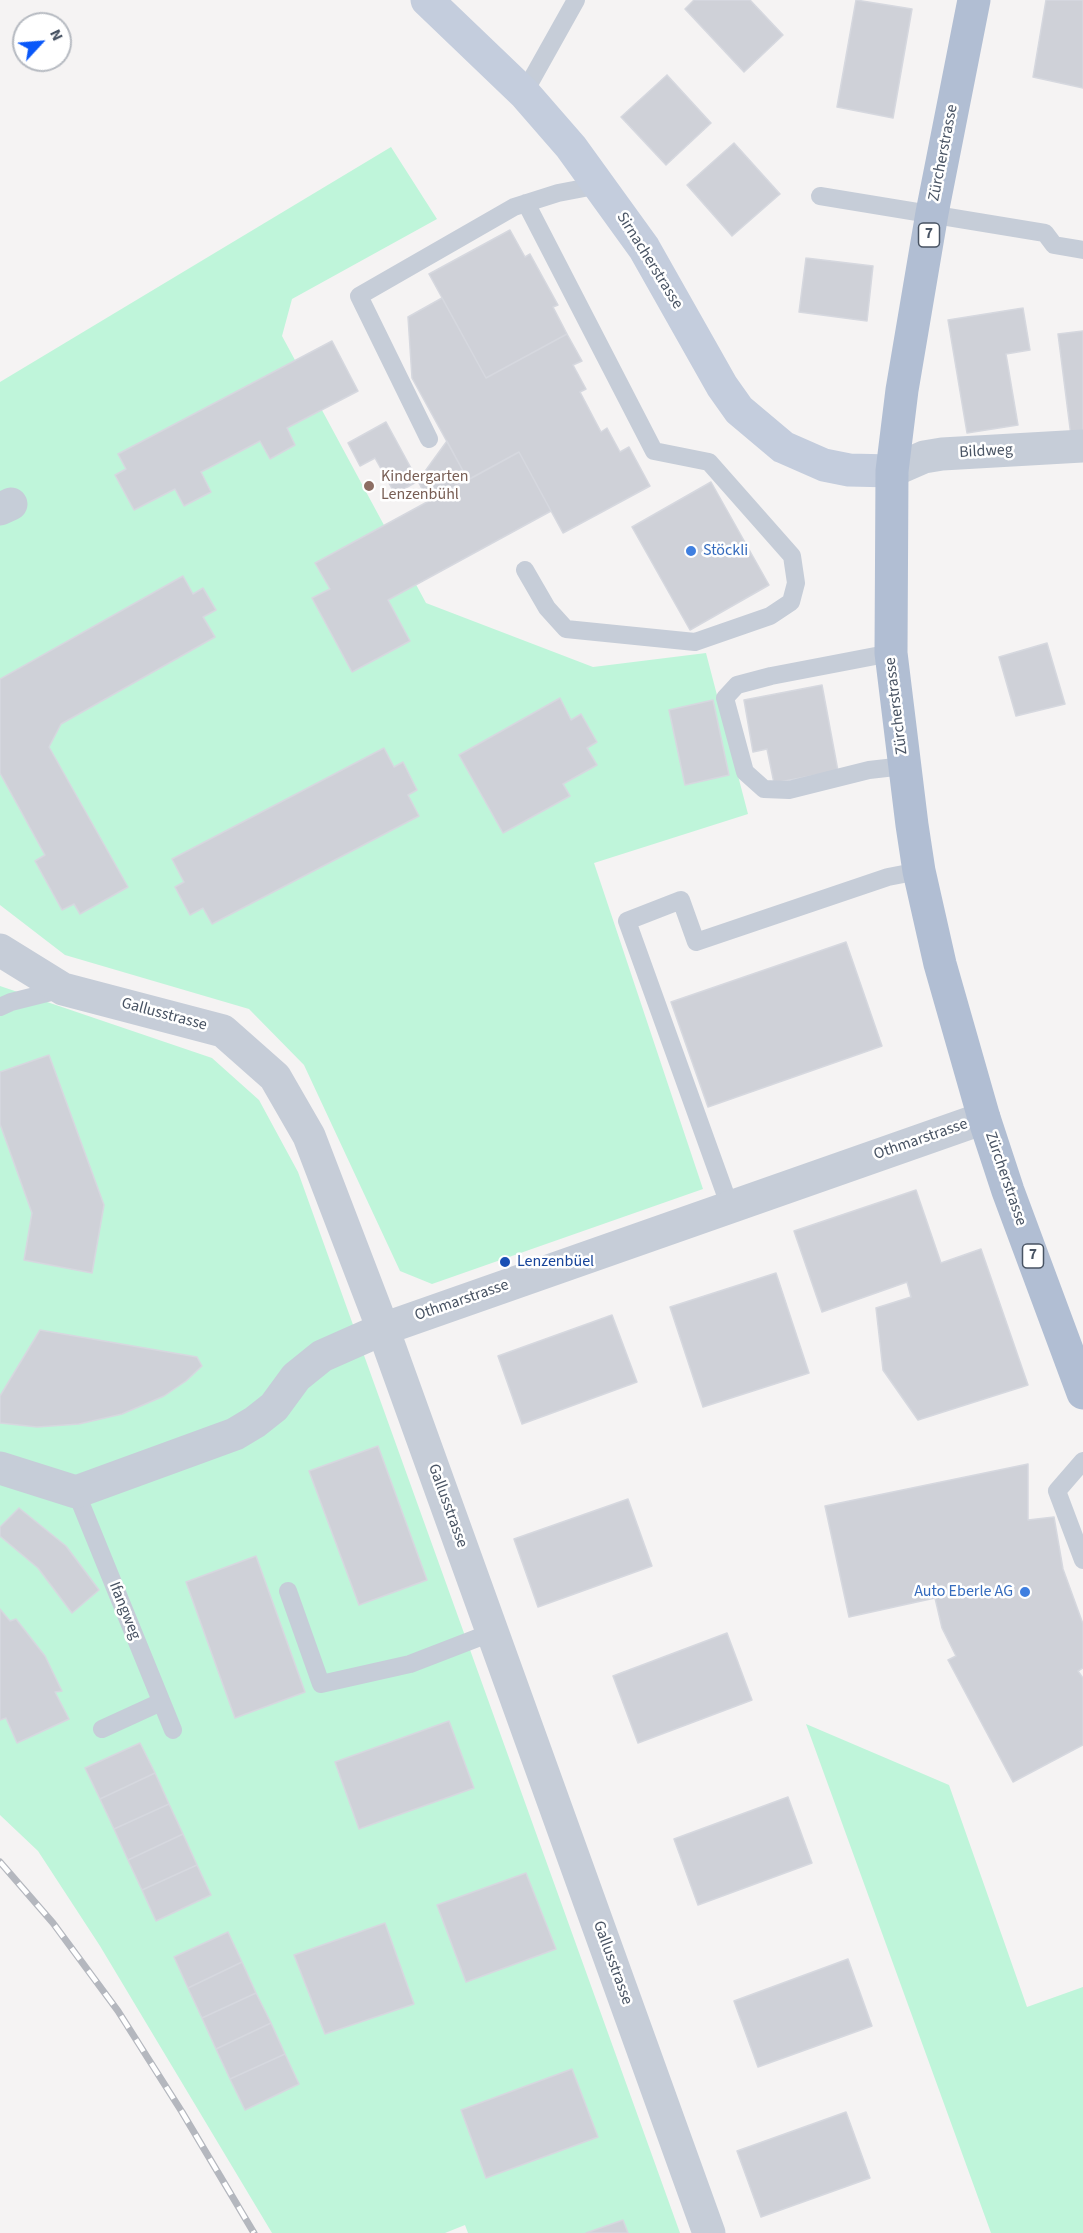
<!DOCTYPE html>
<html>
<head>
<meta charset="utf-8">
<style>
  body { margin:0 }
  #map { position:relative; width:1083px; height:2233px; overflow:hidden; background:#f5f3f3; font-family:"Source Sans 3",sans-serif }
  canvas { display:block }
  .north { position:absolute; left:12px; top:12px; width:60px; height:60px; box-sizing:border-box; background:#fff; border:2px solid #b6bac1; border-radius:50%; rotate:64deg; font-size:16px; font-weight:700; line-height:24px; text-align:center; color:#485363 }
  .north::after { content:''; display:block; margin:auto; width:21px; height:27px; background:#0957f9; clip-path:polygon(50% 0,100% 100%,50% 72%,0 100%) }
</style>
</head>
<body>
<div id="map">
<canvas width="1083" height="2233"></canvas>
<div class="north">N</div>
</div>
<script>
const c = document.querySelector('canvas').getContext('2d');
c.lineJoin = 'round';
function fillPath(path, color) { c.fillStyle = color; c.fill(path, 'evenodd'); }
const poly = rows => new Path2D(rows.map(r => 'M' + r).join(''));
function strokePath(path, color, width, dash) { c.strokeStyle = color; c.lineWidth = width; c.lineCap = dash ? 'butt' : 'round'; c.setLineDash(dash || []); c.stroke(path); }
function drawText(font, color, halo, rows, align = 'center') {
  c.font = font + ' "Source Sans 3",sans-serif'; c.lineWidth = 5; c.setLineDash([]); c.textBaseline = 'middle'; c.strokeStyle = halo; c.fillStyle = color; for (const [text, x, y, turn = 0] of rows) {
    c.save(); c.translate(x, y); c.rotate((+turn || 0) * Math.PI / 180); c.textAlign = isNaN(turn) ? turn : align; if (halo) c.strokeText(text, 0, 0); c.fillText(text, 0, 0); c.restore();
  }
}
fillPath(poly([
  [391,147,437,219,292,299,282,336,426,603,593,667,706,653,748,814,594,863,703,1189,432,1284,400,1271,304,1065,249,1009,65,955,0,905,0,382],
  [0,986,212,1058,259,1100,298,1172,680,2233,468,2233,465,2225,445,2233,272,2233,100,1946,38,1851,0,1815],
  [806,1724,949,1785,1027,2007,1083,1987,1083,2233,991,2233]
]), '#bff5da');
const building = poly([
  [694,0,750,0,783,35,744,72,685,9,694,0],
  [856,0,912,9,893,118,837,107,856,0],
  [1046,0,1083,0,1083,88,1033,77,1046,0],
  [667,75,711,123,666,165,621,117,667,75],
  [734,143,780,194,732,236,687,185,734,143],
  [510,230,525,257,530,254,558,305,553,307,567,334,486,378,429,274,510,230],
  [806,258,873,266,867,321,799,312,806,258],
  [442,298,486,378,567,334,582,361,573,365,586,389,580,392,601,432,607,428,620,452,629,447,650,486,563,533,519,452,468,480,412,378,408,317,442,298],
  [1023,308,1030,350,1006,354,1018,425,967,433,948,320,1023,308],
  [1083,331,1083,435,1071,436,1058,334,1083,331],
  [332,341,358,391,287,428,295,445,270,459,260,441,201,472,211,492,184,506,175,489,134,510,115,475,126,469,118,454,332,341],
  [386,422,418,481,395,494,375,458,360,466,348,443,386,422],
  [447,441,468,480,428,501,418,481,447,441],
  [519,452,551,511,388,600,410,641,352,672,312,598,330,589,315,563,519,452],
  [711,482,769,585,690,630,632,527,711,482],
  [183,576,193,594,203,588,216,610,203,617,215,637,61,724,49,747,128,887,80,914,74,904,62,910,35,861,45,855,0,773,0,679,183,576],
  [1047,643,1065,704,1016,716,999,657,1047,643],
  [822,685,838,771,774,783,767,749,753,752,744,700,822,685],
  [560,698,571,720,581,714,597,742,587,748,597,765,563,784,570,796,503,833,459,755,560,698],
  [713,700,729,775,685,785,669,710,713,700],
  [384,748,394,767,403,762,417,790,408,795,419,816,212,924,203,908,190,915,175,887,184,882,172,859,384,748],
  [846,942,882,1046,708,1107,671,1002,846,942],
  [49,1055,104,1205,92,1273,24,1260,32,1213,0,1124,0,1072,49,1055],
  [916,1190,941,1263,981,1249,1028,1385,918,1420,883,1370,876,1308,911,1297,907,1282,822,1312,794,1231,916,1190],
  [776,1273,809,1373,703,1407,670,1307,776,1273],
  [612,1315,637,1382,522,1424,498,1356,612,1315],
  [40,1330,197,1357,202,1366,186,1381,164,1396,122,1414,79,1424,37,1427,0,1423,0,1396,40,1330],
  [378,1446,427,1580,359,1605,309,1471,378,1446],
  [1028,1464,1028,1520,1054,1517,1063,1569,1083,1624,1083,1668,1078,1671,1083,1678,1083,1745,1013,1782,948,1660,956,1656,942,1628,935,1598,849,1617,825,1506,1028,1464],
  [628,1499,652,1566,538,1607,514,1539,628,1499],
  [19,1508,66,1546,99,1590,72,1613,38,1568,0,1536,0,1527,19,1508],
  [256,1556,305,1692,235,1718,186,1582,256,1556],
  [0,1609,10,1621,16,1619,45,1656,62,1691,55,1692,69,1719,17,1743,6,1718,0,1720,0,1609],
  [727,1633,752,1700,638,1743,613,1676,727,1633],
  [449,1721,474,1788,359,1829,335,1762,449,1721],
  [140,1743,155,1773,100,1799,85,1768,140,1743],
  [155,1773,169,1804,114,1829,100,1799,155,1773],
  [788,1797,812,1863,698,1905,674,1839,788,1797],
  [169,1804,183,1834,128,1860,114,1829,169,1804],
  [183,1834,197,1865,142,1890,128,1860,183,1834],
  [197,1865,211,1895,156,1921,142,1890,197,1865],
  [526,1873,556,1949,466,1982,437,1905,526,1873],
  [385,1923,414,2004,325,2034,294,1955,385,1923],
  [228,1932,242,1962,188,1988,174,1957,228,1932],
  [848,1959,872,2026,758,2067,734,2001,848,1959],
  [242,1962,256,1993,202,2018,188,1988,242,1962],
  [256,1993,271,2023,216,2049,202,2018,256,1993],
  [271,2023,285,2054,230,2079,216,2049,271,2023],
  [285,2054,299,2084,245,2110,230,2079,285,2054],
  [572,2069,598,2137,486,2178,461,2110,572,2069],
  [846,2112,870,2178,761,2217,737,2151,846,2112],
  [623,2220,628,2233,586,2233,623,2220]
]);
fillPath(building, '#cfd1d8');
strokePath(building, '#d6d8df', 1.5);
strokePath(poly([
  [524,93,576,0],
  [820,196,1045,233,1054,245,1083,250],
  [429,439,359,296,514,207,558,193,600,185],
  [525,570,547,608,566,629,695,642,770,616,791,602,796,583,792,556,709,462,654,451,526,203],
  [891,653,771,676,737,685,725,698,745,772,764,789,789,790,869,770,904,766],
  [0,1007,11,1002,63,989],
  [730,1207,627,921,681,900,696,942,888,877,919,871],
  [1083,1461,1057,1491,1083,1560],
  [76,1492,173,1730],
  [288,1591,321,1684,410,1664,493,1632],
  [102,1729,161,1702]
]), '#c6cdd8', 18);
strokePath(poly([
  [892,471,924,457,942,454,1083,446],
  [0,509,11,504],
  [0,950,63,989,223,1031,275,1077,309,1136,383,1329,709,2233],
  [0,1468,76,1492,235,1434,255,1422,274,1407,296,1377,322,1356,383,1329,984,1118]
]), '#c6cdd8', 33);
strokePath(poly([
  [427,0,524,93,571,147,644,248,722,386,739,410,783,447,824,465,849,470,892,471]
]), '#c4cddd', 33);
strokePath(poly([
  [974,0,932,213,902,390,892,471,891,653,912,825,919,871,940,964,984,1118,1008,1191,1083,1393]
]), '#b1bed3', 33);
const rail = poly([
  [0,1862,53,1923,118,2011,182,2112,254,2233]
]);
strokePath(rail, '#b4b7be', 7);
strokePath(rail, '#fff', 4.5, [14]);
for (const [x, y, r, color] of [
  [369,486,6,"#8d6e63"],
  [691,551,6,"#3f7fe0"],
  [505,1262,6,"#1a4fb4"],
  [1025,1592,6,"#3f7fe0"]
]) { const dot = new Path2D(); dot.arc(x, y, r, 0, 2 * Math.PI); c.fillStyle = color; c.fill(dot); strokePath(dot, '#fff', 2); }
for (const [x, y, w] of [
  [929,235,21],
  [1033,1256,21]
]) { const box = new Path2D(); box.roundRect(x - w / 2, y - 12, w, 24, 4.5); c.fillStyle = '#fff'; c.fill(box); strokePath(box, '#485363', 1.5); }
drawText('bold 15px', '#485363', null, [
  ["7",929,235],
  ["7",1033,1256]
]);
drawText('16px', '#485363', '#fff', [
  ["Zürcherstrasse",944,153,-79],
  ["Sirnacherstrasse",649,261,58],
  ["Bildweg",986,452,-3],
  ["Zürcherstrasse",897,706,-97],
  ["Gallusstrasse",164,1015,15],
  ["Othmarstrasse",921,1140,-19],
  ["Zürcherstrasse",1005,1179,71],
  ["Othmarstrasse",462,1301,-19],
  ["Gallusstrasse",447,1506,70],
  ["Ifangweg",124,1611,68],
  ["Gallusstrasse",612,1963,70]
]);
drawText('16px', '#785e54', '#fff', [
  ["Kindergarten",381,477],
  ["Lenzenbühl",381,495]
], 'left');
drawText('16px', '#366cbe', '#fff', [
  ["Stöckli",703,551],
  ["Auto Eberle AG",1013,1592,"right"]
], 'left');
drawText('16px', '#164399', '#fff', [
  ["Lenzenbüel",517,1262]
], 'left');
</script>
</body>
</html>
